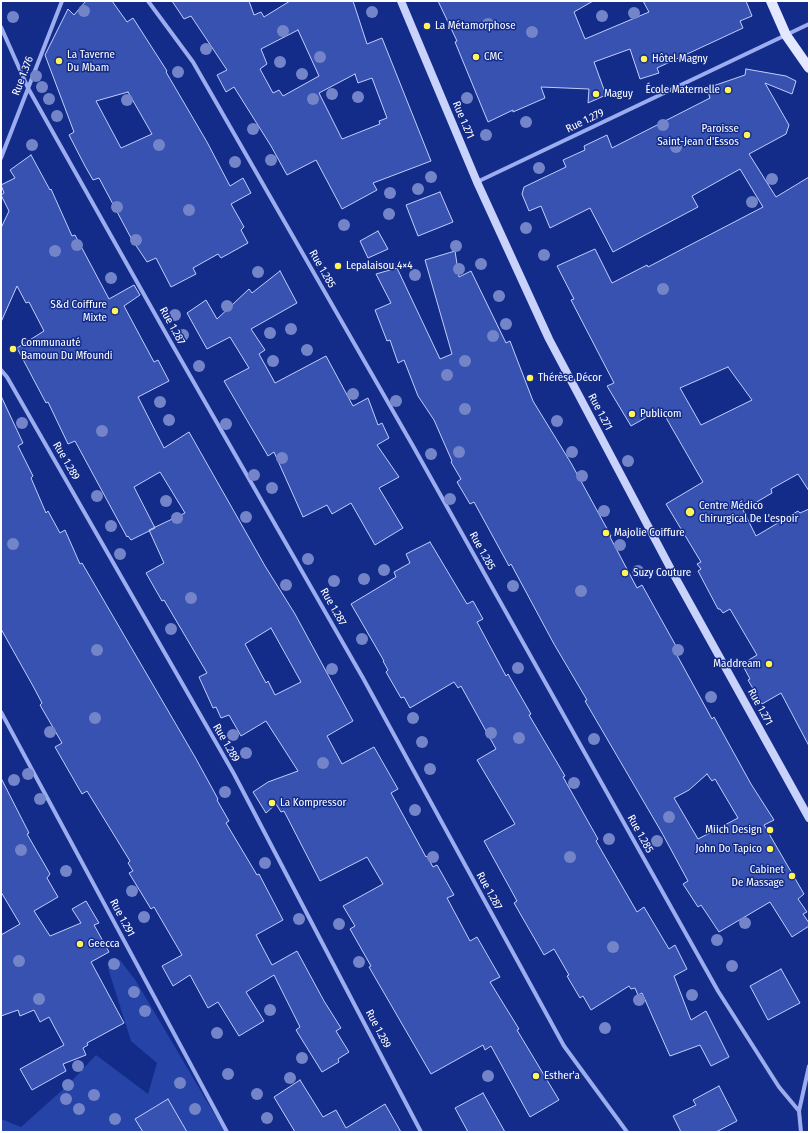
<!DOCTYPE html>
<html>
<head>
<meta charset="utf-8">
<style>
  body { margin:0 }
  #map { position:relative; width:810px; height:1133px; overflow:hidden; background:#142c89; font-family:"Fira Sans Condensed",sans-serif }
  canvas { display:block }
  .frame { position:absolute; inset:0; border:2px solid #fff; pointer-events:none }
</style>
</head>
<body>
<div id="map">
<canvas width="810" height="1133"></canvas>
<div class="frame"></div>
</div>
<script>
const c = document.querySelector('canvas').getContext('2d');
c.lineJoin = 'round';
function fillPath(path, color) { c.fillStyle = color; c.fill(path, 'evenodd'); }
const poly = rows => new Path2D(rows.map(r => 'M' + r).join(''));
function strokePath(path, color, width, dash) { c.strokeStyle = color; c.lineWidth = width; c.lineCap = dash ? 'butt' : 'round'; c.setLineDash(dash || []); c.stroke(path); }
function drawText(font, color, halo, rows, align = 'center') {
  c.font = font + ' "Fira Sans Condensed",sans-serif'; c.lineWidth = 3; c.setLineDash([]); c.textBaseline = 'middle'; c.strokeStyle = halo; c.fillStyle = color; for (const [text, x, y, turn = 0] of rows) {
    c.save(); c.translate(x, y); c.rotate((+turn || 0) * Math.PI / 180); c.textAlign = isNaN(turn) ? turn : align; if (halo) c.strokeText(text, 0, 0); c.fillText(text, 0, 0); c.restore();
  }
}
fillPath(poly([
  [120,960,136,981,225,1132,1,1132,1,1119,21,1127,68,1085,96,1055,148,1094,157,1063,131,1041,108,968]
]), '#2643a8');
const building = poly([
  [86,1,112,1,127,22,133,18,167,71,166,72,207,142,230,186,243,178,251,193,231,204,244,227,241,230,248,243,221,258,218,254,193,268,196,274,171,287,156,258,147,262,131,238,99,178,93,180,85,166,69,135,74,132,45,55,68,9,74,15,86,1],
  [128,92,152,134,121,148,96,101,128,92],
  [172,1,249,1,254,15,261,12,264,17,290,1,353,1,367,44,382,38,431,161,373,183,377,190,342,209,316,160,287,175,271,146,234,87,226,92,217,75,227,70,191,16,184,19,172,1],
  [298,30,319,76,283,96,279,90,273,93,260,69,267,64,261,49,298,30],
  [355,74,358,83,372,78,387,118,379,121,380,124,342,139,319,93,355,74],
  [438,1,593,1,574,12,585,39,649,12,643,1,746,1,752,16,740,21,743,28,657,68,659,73,640,79,630,49,594,62,606,95,588,103,589,89,541,87,545,98,513,112,513,110,488,122,455,42,457,41,438,1],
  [746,69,786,76,796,81,792,94,765,83,789,125,786,134,749,154,776,197,809,177,809,491,798,474,771,489,772,493,743,510,756,536,798,511,800,513,809,509,809,746,781,693,762,704,748,680,750,679,742,664,757,655,730,609,723,613,720,609,718,609,698,571,701,569,697,564,701,562,666,504,703,482,661,409,631,426,607,386,614,383,571,300,574,299,557,266,595,249,612,283,647,265,648,267,763,207,740,169,692,196,698,207,613,252,590,208,550,228,541,206,529,211,522,194,524,187,566,167,563,160,585,150,584,146,607,135,612,148,710,98,707,88,745,75,746,69],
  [728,367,752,400,701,425,680,388,728,367],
  [31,155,50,190,51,189,72,236,75,235,109,299,134,285,140,295,124,306,154,362,158,360,169,381,138,397,164,448,189,432,265,566,295,614,353,721,327,736,342,764,374,747,398,789,391,793,426,857,427,856,433,867,437,865,454,895,447,898,470,941,477,937,500,977,490,982,519,1029,517,1030,559,1100,530,1117,491,1046,485,1050,483,1045,431,1074,369,967,371,966,350,929,355,926,343,906,383,884,367,857,320,881,284,811,281,812,276,804,266,813,253,792,268,782,298,771,266,721,241,736,229,715,221,718,216,707,213,708,199,677,207,673,164,600,162,601,146,573,164,563,149,530,185,513,160,472,134,487,155,528,131,540,128,536,127,537,75,441,68,444,48,402,46,403,17,348,44,331,29,302,26,303,17,286,1,322,1,228,9,211,1,195,4,193,1,185,15,178,10,170,31,155],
  [271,628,301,682,275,695,268,681,266,683,245,644,271,628],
  [440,192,453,222,418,236,406,205,440,192],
  [378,231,388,249,368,258,360,241,378,231],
  [455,251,459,277,471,271,506,343,510,341,533,401,571,463,611,536,610,537,637,588,642,585,676,646,673,648,712,719,714,717,751,784,774,820,764,825,804,894,798,899,807,912,803,914,809,923,809,926,792,937,770,902,719,932,701,905,698,907,683,884,688,881,662,833,585,701,587,700,554,644,511,564,509,566,474,502,470,504,457,482,461,479,451,462,452,461,434,420,418,396,404,360,398,363,390,340,387,341,375,310,391,303,376,274,397,268,440,359,452,354,425,260,455,251],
  [707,774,712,781,715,779,738,818,698,839,674,798,689,790,707,774],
  [280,271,297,303,251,329,265,350,259,354,275,383,326,356,353,406,368,398,378,425,382,423,389,438,377,445,399,477,379,488,403,528,375,545,351,503,332,514,327,505,303,517,274,452,268,456,224,381,249,368,230,337,207,349,187,313,206,300,217,319,249,289,252,293,280,271],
  [1,396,23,443,18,446,33,476,31,478,46,513,48,511,60,533,65,530,80,564,82,563,195,757,218,799,217,800,229,821,226,823,257,875,259,874,283,920,256,935,272,965,297,951,324,1001,341,1028,336,1031,349,1052,338,1059,339,1062,322,1072,296,1030,300,1027,274,975,246,992,264,1021,239,1036,218,1002,208,1008,190,975,173,986,162,966,182,955,154,907,151,909,129,873,133,871,128,863,130,861,87,791,82,794,55,747,62,743,40,705,42,703,33,686,1,629,1,396],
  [430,542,467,604,473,601,483,619,477,622,506,676,508,674,531,714,529,715,565,776,563,777,598,839,596,841,637,912,644,907,669,949,675,945,687,969,674,976,691,1020,706,1011,729,1057,711,1066,700,1045,670,1056,642,993,638,995,635,988,631,989,629,986,591,1010,583,996,580,998,567,976,569,975,554,949,544,955,514,903,517,901,484,841,515,824,477,760,496,749,461,686,458,688,454,682,410,708,404,697,401,698,386,672,388,670,383,661,384,661,351,604,396,577,394,572,410,563,406,554,430,542],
  [1,778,29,833,27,834,50,874,47,878,58,897,34,911,50,936,81,923,72,909,86,901,99,923,94,925,109,952,91,962,124,1023,87,1043,88,1045,83,1048,86,1055,63,1064,66,1071,32,1090,20,1069,64,1045,49,1017,40,1022,34,1010,20,1016,18,1010,1,1016,1,935,20,924,1,892,1,778],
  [781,969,800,1003,768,1020,750,986,781,969],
  [300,1080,323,1117,336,1110,346,1128,385,1104,401,1132,295,1132,274,1097,300,1080],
  [719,1086,737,1121,716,1132,681,1132,673,1116,696,1105,693,1100,719,1086],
  [483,1093,505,1132,468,1132,455,1108,483,1093],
  [168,1099,187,1132,143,1132,135,1119,168,1099]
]);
fillPath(building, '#3852b1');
strokePath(building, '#c1cefb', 1);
strokePath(poly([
  [148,1,193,62,413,446,718,991,779,1087,799,1111],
  [1,27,28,88,169,339,363,678,564,1046,627,1132],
  [1,158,62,1],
  [477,182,809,24],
  [1,370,7,377,234,774,421,1132],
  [1,712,227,1132],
  [801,1132,799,1111,809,1066]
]), '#9badef', 4);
strokePath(poly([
  [401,1,477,182,549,339,674,575,809,818]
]), '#c8d2fb', 8);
strokePath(poly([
  [771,1,786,35,809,68]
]), '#e3e7ff', 10);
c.fillStyle = '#7385c8';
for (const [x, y] of [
  [84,11],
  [372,12],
  [634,13],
  [602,16],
  [13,17],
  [488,24],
  [283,31],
  [532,32],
  [206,49],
  [320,57],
  [280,62],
  [178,72],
  [302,74],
  [36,76],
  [42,87],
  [332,94],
  [358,97],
  [467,98],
  [49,99],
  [313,99],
  [127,100],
  [57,116],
  [526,122],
  [663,125],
  [253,129],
  [486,135],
  [32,145],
  [159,145],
  [676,147],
  [271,160],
  [235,162],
  [539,168],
  [431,177],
  [772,179],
  [418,189],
  [390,193],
  [752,202],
  [117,207],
  [189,210],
  [389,214],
  [344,225],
  [526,228],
  [136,240],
  [77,245],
  [456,246],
  [55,251],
  [544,255],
  [481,264],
  [459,269],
  [258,272],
  [415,275],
  [111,278],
  [663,289],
  [499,296],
  [227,306],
  [175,315],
  [506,324],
  [291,329],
  [270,333],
  [183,335],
  [493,336],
  [307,350],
  [273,361],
  [465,361],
  [199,366],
  [447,375],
  [353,394],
  [396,401],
  [160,402],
  [465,409],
  [169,420],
  [557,421],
  [22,423],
  [226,424],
  [102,431],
  [459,452],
  [572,452],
  [431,454],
  [282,458],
  [628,461],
  [254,475],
  [582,476],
  [272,488],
  [97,496],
  [450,499],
  [166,501],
  [604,511],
  [246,517],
  [177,518],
  [111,526],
  [13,544],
  [620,545],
  [120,554],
  [308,559],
  [384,570],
  [638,571],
  [364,579],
  [334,581],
  [286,585],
  [513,586],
  [581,591],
  [191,598],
  [171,629],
  [362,639],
  [97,650],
  [678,650],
  [518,668],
  [332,669],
  [711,697],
  [95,718],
  [413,718],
  [50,732],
  [491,733],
  [233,735],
  [519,738],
  [594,739],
  [422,742],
  [246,753],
  [323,763],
  [430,769],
  [28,774],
  [14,780],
  [574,783],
  [225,792],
  [40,799],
  [415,810],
  [669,817],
  [609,839],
  [657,841],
  [21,850],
  [433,857],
  [570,857],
  [265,863],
  [66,871],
  [132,891],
  [144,917],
  [299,919],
  [745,923],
  [339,924],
  [717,940],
  [613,947],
  [19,961],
  [359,962],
  [114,964],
  [732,966],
  [134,992],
  [692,995],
  [39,999],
  [639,1000],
  [270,1010],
  [145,1011],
  [605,1028],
  [217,1033],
  [302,1058],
  [78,1066],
  [228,1074],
  [488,1076],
  [290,1078],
  [180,1083],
  [68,1085],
  [257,1094],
  [94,1095],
  [66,1099],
  [79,1109],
  [195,1109],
  [267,1118],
  [115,1119]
]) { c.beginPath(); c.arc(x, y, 6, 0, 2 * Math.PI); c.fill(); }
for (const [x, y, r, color] of [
  [427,26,4,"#fff559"],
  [476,57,4,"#fff559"],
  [644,59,4,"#fff559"],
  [59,61,4,"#fff559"],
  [728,90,4,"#fff559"],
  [596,94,4,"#fff559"],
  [747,135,4,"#fff559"],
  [338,266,4,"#fff559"],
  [115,311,4,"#fff559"],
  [13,349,4,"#fff559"],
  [530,378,4,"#fff559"],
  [632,414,4,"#fff559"],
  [690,512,5,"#fff559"],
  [606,533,4,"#fff559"],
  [625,573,4,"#fff559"],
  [769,664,4,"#fff559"],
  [272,803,4,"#fff559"],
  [770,830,4,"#fff559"],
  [770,849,4,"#fff559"],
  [792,876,4,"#fff559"],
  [80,944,4,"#fff559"],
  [536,1076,4,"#fff559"]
]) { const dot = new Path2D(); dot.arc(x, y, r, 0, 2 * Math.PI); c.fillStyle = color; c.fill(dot); strokePath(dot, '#142c89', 1.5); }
drawText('11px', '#fff', '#142c89', [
  ["La Métamorphose",435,26],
  ["La Taverne",67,55],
  ["Du Mbam",67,68],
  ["CMC",484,57],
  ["Hôtel Magny",652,59],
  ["École Maternelle",720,90,"right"],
  ["Maguy",604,94],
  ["Paroisse",739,129,"right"],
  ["Saint-Jean d'Essos",739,142,"right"],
  ["Lepalaisou 4×4",346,266],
  ["S&d Coiffure",107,305,"right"],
  ["Mixte",107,318,"right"],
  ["Communauté",21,343],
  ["Bamoun Du Mfoundi",21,356],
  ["Thérèse Décor",538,378],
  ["Publicom",640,414],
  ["Centre Médico",699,506],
  ["Chirurgical De L'espoir",699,519],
  ["Majolie Coiffure",614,533],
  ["Suzy Couture",633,573],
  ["Maddream",761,664,"right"],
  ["La Kompressor",280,803],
  ["Miich Design",762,830,"right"],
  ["John Do Tapico",762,849,"right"],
  ["Cabinet",784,870,"right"],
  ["De Massage",784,883,"right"],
  ["Geecca",88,944],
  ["Esther'a",544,1076]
], 'left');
drawText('11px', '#fff', '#142c89', [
  ["Rue 1.376",23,76,-69],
  ["Rue 1.271",463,120,67],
  ["Rue 1.279",585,121,-26],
  ["Rue 1.285",322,269,60],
  ["Rue 1.287",172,326,61],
  ["Rue 1.271",600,412,62],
  ["Rue 1.289",66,461,60],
  ["Rue 1.285",482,551,61],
  ["Rue 1.287",333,607,60],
  ["Rue 1.271",760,707,61],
  ["Rue 1.289",226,743,60],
  ["Rue 1.285",640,834,61],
  ["Rue 1.287",489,891,61],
  ["Rue 1.291",122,918,62],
  ["Rue 1.289",378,1029,62]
]);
</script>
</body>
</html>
